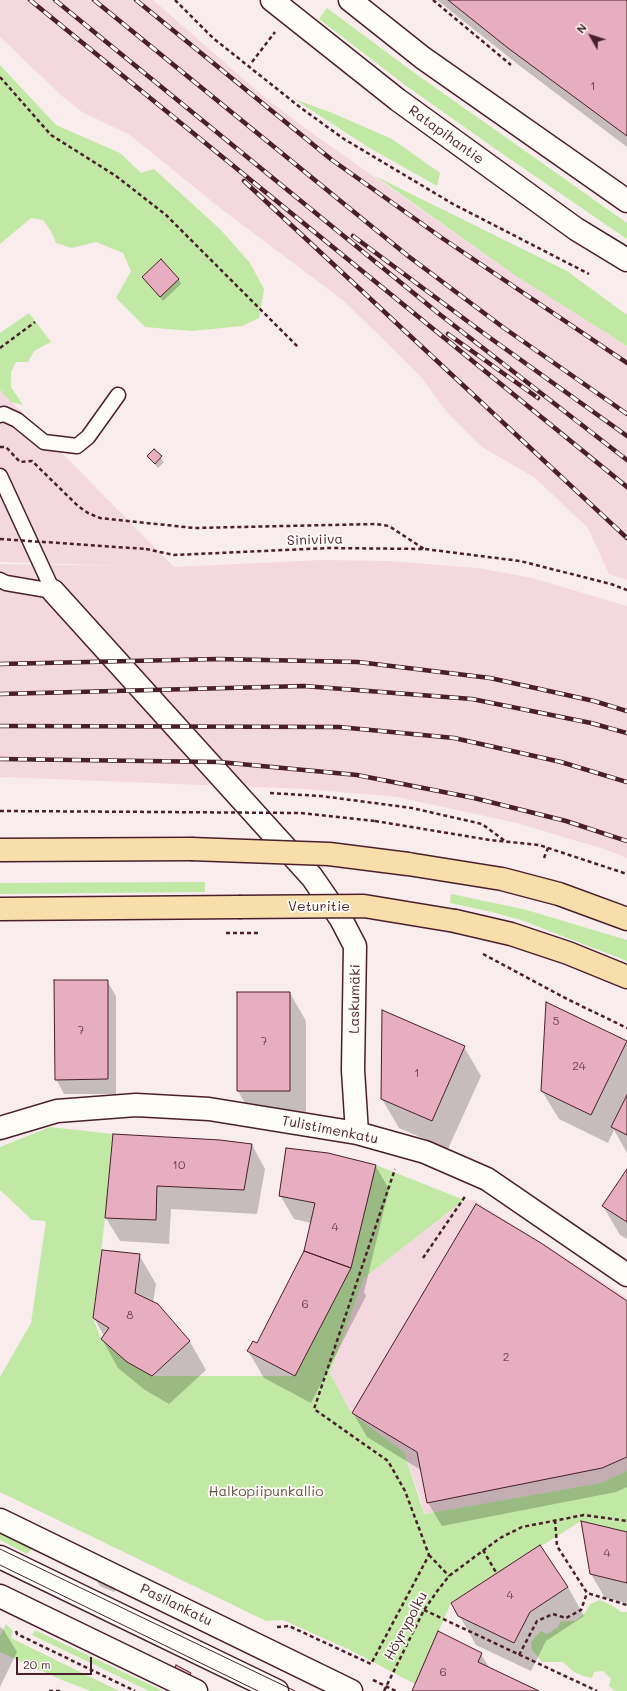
<!DOCTYPE html>
<html>
<head>
<meta charset="utf-8">
<style>
  body { margin:0 }
  #map { position:relative; width:627px; height:1691px; overflow:hidden; background:#f8ecec; font-family:Mali,sans-serif }
  canvas { display:block }
  .north { position:absolute; left:571px; top:16px; width:40px; height:40px; -webkit-text-stroke:3px #fdfcf7; paint-order:stroke; rotate:309deg; font-size:11px; font-weight:700; line-height:16px; text-align:center; color:#4a1f2b }
  .north::after { content:''; display:block; margin:auto; width:14px; height:18px; background:#4a1f2b; clip-path:polygon(50% 0,100% 100%,50% 72%,0 100%) }
  .scale { position:absolute; left:16px; top:1657px; width:76px; height:18px; box-sizing:border-box; border:2px solid #4a1f2b; border-top:0; padding-left:5px; font-size:12px; line-height:14px; white-space:nowrap; color:#4a1f2b; -webkit-text-stroke:3px #fdfcf7; paint-order:stroke }
</style>
</head>
<body>
<div id="map">
<canvas width="627" height="1691"></canvas>
<div class="north">N</div>
<div class="scale">20 m</div>
</div>
<script>
const c = document.querySelector('canvas').getContext('2d');
c.lineJoin = 'round';
function fillPath(path, color) { c.fillStyle = color; c.fill(path, 'evenodd'); }
const poly = rows => new Path2D(rows.map(r => 'M' + r).join(''));
function strokePath(path, color, width, dash) { c.strokeStyle = color; c.lineWidth = width; c.lineCap = dash ? 'butt' : 'round'; c.setLineDash(dash || []); c.stroke(path); }
function drawText(font, color, halo, rows, align = 'center') {
  c.font = font + ' Mali,sans-serif'; c.lineWidth = 3.5; c.setLineDash([]); c.textBaseline = 'middle'; c.strokeStyle = halo; c.fillStyle = color; for (const [text, x, y, turn = 0] of rows) {
    c.save(); c.translate(x, y); c.rotate((+turn || 0) * Math.PI / 180); c.textAlign = isNaN(turn) ? turn : align; if (halo) c.strokeText(text, 0, 0); c.fillText(text, 0, 0); c.restore();
  }
}
fillPath(poly([
  [0,0,153,0,263,96,309,131,516,276,627,346,627,580,609,574,588,528,535,478,482,447,446,411,421,377,344,301,220,208,130,135,82,112,62,96,0,37],
  [0,390,174,567,322,560,388,561,478,568,532,578,627,606,627,858,604,849,517,823,397,797,306,789,0,777,0,564,130,566,0,562],
  [464,1200,474,1200,627,1297,627,1471,601,1483,424,1514,421,1500,404,1452,351,1413,330,1373,364,1278]
]), '#f3d9df');
fillPath(poly([
  [327,8,416,74,627,223,627,239,507,157,405,85,319,19],
  [0,65,56,125,120,153,141,173,154,169,220,229,250,263,264,289,259,318,242,326,192,331,145,327,116,298,131,271,123,253,96,242,72,248,56,243,51,231,43,220,31,218,0,244],
  [294,99,330,112,392,139,440,173,437,186,368,147],
  [375,176,567,271,627,315,627,346,516,276],
  [29,313,51,342,34,351,28,362,16,362,11,372,11,387,23,405,11,402,0,390,0,333],
  [205,882,205,892,0,894,0,883],
  [451,894,523,909,627,940,627,961,521,920,492,912,450,903],
  [50,1127,113,1134,105,1218,93,1318,101,1339,127,1362,152,1376,295,1376,351,1268,376,1165,464,1200,364,1278,330,1373,351,1413,404,1452,424,1514,601,1483,627,1471,627,1532,581,1521,451,1603,415,1684,350,1650,283,1620,266,1621,0,1492,0,1377,31,1323,46,1221,32,1220,0,1190,0,1147],
  [0,1532,33,1548,27,1554,0,1540],
  [600,1600,613,1606,621,1612,627,1612,627,1691,615,1691,609,1686,611,1679,603,1671,594,1672,592,1678,583,1676,574,1672,563,1662,542,1662,532,1650,531,1642,541,1631,547,1634,558,1627,561,1621,575,1621,585,1613,590,1604],
  [6,1624,13,1631,11,1638,119,1691,91,1691,62,1680,0,1652,0,1636],
  [35,1630,163,1691,149,1691,32,1635]
]), '#c1e9a5');
fillPath(poly([
  [437,0,627,0,627,147,520,66],
  [143,277,179,279,181,284,163,301],
  [154,451,164,462,158,468,148,456],
  [107,981,116,996,116,1094,64,1094,56,1079],
  [238,993,290,993,306,1021,306,1120,255,1120,238,1091],
  [626,1042,627,1043,627,1153,614,1130,608,1143,559,1119,542,1091],
  [464,1047,481,1076,448,1149,399,1128,382,1099],
  [114,1135,252,1145,265,1169,257,1214,171,1209,169,1244,120,1241,106,1218],
  [375,1165,389,1189,364,1292,366,1296,311,1403,264,1378,248,1351,257,1344,305,1251,311,1223,294,1219,280,1195],
  [627,1170,627,1239,620,1235,603,1206],
  [139,1255,156,1284,153,1303,190,1342,206,1370,169,1404,145,1390,118,1368,102,1339,104,1336,94,1318],
  [627,1303,627,1487,616,1492,442,1526,428,1503,421,1470,367,1437,353,1413],
  [627,1534,627,1603,605,1598,591,1574],
  [540,1547,568,1587,584,1616,546,1641,531,1671,476,1645,453,1604],
  [99,1578,113,1585,116,1590,114,1592,100,1586,97,1581],
  [0,1627,3,1629,17,1652,0,1687],
  [481,1654,490,1669,537,1691,413,1691]
]), '#0003');
const building = poly([
  [448,0,627,0,627,136,508,48,448,0],
  [161,259,179,279,160,297,142,277,161,259],
  [154,449,162,456,155,464,147,456,154,449],
  [54,980,108,980,108,1079,55,1080,54,980],
  [237,992,290,992,290,1091,237,1091,237,992],
  [546,1002,627,1041,591,1115,541,1091,546,1002],
  [382,1010,465,1046,432,1121,381,1099,382,1010],
  [627,1095,627,1135,611,1127,627,1095],
  [113,1134,220,1140,252,1144,244,1190,157,1186,156,1220,105,1218,113,1134],
  [286,1148,328,1153,376,1165,351,1268,304,1251,315,1203,279,1196,286,1148],
  [627,1169,627,1222,602,1206,627,1169],
  [476,1204,541,1243,627,1301,627,1457,602,1468,427,1503,417,1452,352,1413,476,1204],
  [102,1250,140,1254,135,1293,158,1304,190,1341,152,1376,127,1362,101,1339,109,1328,93,1318,102,1250],
  [304,1251,351,1268,295,1376,247,1351,253,1341,257,1343,304,1251],
  [581,1521,627,1532,627,1583,590,1574,581,1521],
  [540,1545,568,1587,530,1612,514,1643,458,1616,451,1603,540,1545],
  [438,1631,482,1653,478,1662,539,1691,412,1691,438,1631],
  [176,1665,191,1673,189,1677,174,1670,176,1665]
]);
fillPath(building, '#e6aec0');
strokePath(building, '#4a1f2b', 1);
const lane = poly([
  [0,415,4,414,17,420,44,442,77,446,88,437,118,395],
  [0,476,53,591],
  [0,580,6,583,53,591]
]);
const street = poly([
  [53,591,312,877,341,919,355,946,353,1070,357,1133],
  [0,1128,57,1111,136,1105,209,1109,357,1133,425,1152,487,1179,627,1275],
  [0,1557,277,1691]
]);
const secondary = poly([
  [272,0,398,100,576,229,627,260],
  [350,0,423,58,627,201],
  [0,1520,351,1691],
  [0,1596,196,1691]
]);
const primary = poly([
  [0,850,191,849],
  [408,864,502,879,559,894,627,919],
  [0,909,239,907],
  [455,921,511,934,568,953,627,977]
]);
strokePath(lane, '#4a1f2b', 17);
strokePath(street, '#4a1f2b', 25);
strokePath(secondary, '#4a1f2b', 25);
strokePath(primary, '#4a1f2b', 25);
strokePath(poly([
  [175,0,213,38,301,108,344,139,453,204,589,274],
  [433,0,511,65],
  [252,62,275,32],
  [0,77,51,135,116,176,166,215,299,348],
  [0,348,35,322],
  [0,447,6,447,20,462,32,461,78,506,88,513,100,518,194,528,376,524,389,526,424,549],
  [146,549,174,555,329,548,425,549,520,561,611,584,627,590],
  [270,793,321,796,412,808,482,824,505,841],
  [0,811,161,812],
  [375,821,490,840,539,845,627,874],
  [544,858,548,848],
  [226,933,260,933],
  [483,954,567,999,627,1028],
  [423,1258,466,1195],
  [555,1520,557,1546,587,1593,627,1605],
  [483,1550,497,1574],
  [429,1555,449,1576],
  [424,1610,597,1691],
  [277,1627,289,1626,371,1664,429,1555,405,1491,388,1461,314,1409,395,1169],
  [16,1631,17,1634,135,1691],
  [519,1655,537,1621,553,1614,566,1618,581,1610,587,1593],
  [373,1680,396,1691],
  [49,1691,62,1691],
  [384,1691,424,1610,438,1590,449,1576,500,1538,522,1527,584,1515,627,1521]
]), '#4a1f2b', 2.5, [4, 3]);
strokePath(lane, '#fdfcf7', 14);
strokePath(street, '#fdfcf7', 22);
strokePath(secondary, '#fdfcf7', 22);
strokePath(primary, '#f8deab', 22);
strokePath(poly([
  [0,1549,295,1691],
  [0,1565,258,1691]
]), '#4a1f2b', 1);
const rail = poly([
  [30,0,627,487],
  [55,0,438,313,627,460],
  [94,0,408,256,504,328,627,414],
  [136,0,332,160,442,238,627,363],
  [244,181,627,538],
  [353,236,486,335,627,436],
  [448,334,538,398],
  [0,664,218,659,358,662,490,678,594,701,627,711],
  [0,694,304,686,472,699,591,723,627,733],
  [0,726,339,727,454,738,561,762,627,782],
  [0,759,219,762,357,775,474,798,566,821,627,841]
]);
strokePath(rail, '#4a1f2b', 4.5);
strokePath(rail, '#fdfcf7', 3, [9]);
const primaryBridge = poly([
  [191,849,329,854,408,864],
  [239,907,364,906,455,921]
]);
strokePath(primaryBridge, '#4a1f2b', 25, []);
strokePath(poly([
  [0,539,146,549],
  [161,812,300,813,375,821]
]), '#4a1f2b', 2.5, [4, 3]);
strokePath(primaryBridge, '#f8deab', 22);
drawText('12px', '#714350', null, [
  ["1",593,86],
  ["5",556,1021],
  ["7",81,1030],
  ["7",264,1041],
  ["24",579,1066],
  ["1",417,1073],
  ["10",179,1165],
  ["4",335,1227],
  ["6",305,1304],
  ["8",130,1315],
  ["2",506,1357],
  ["4",607,1553],
  ["4",510,1595],
  ["6",443,1672]
]);
drawText('14px', '#4a1f2b', '#fdfcf7', [
  ["Ratapihantie",446,135,36],
  ["Siniviiva",315,540,-2],
  ["Veturitie",319,907],
  ["Laskumäki",355,999,-89],
  ["Tulistimenkatu",330,1130,11],
  ["Pasilankatu",176,1605,26],
  ["Höyrypolku",406,1626,-62]
]);
drawText('14px', '#68524a', '#fdfcf7', [
  ["Halkopiipunkallio",266,1492]
]);
</script>
</body>
</html>
